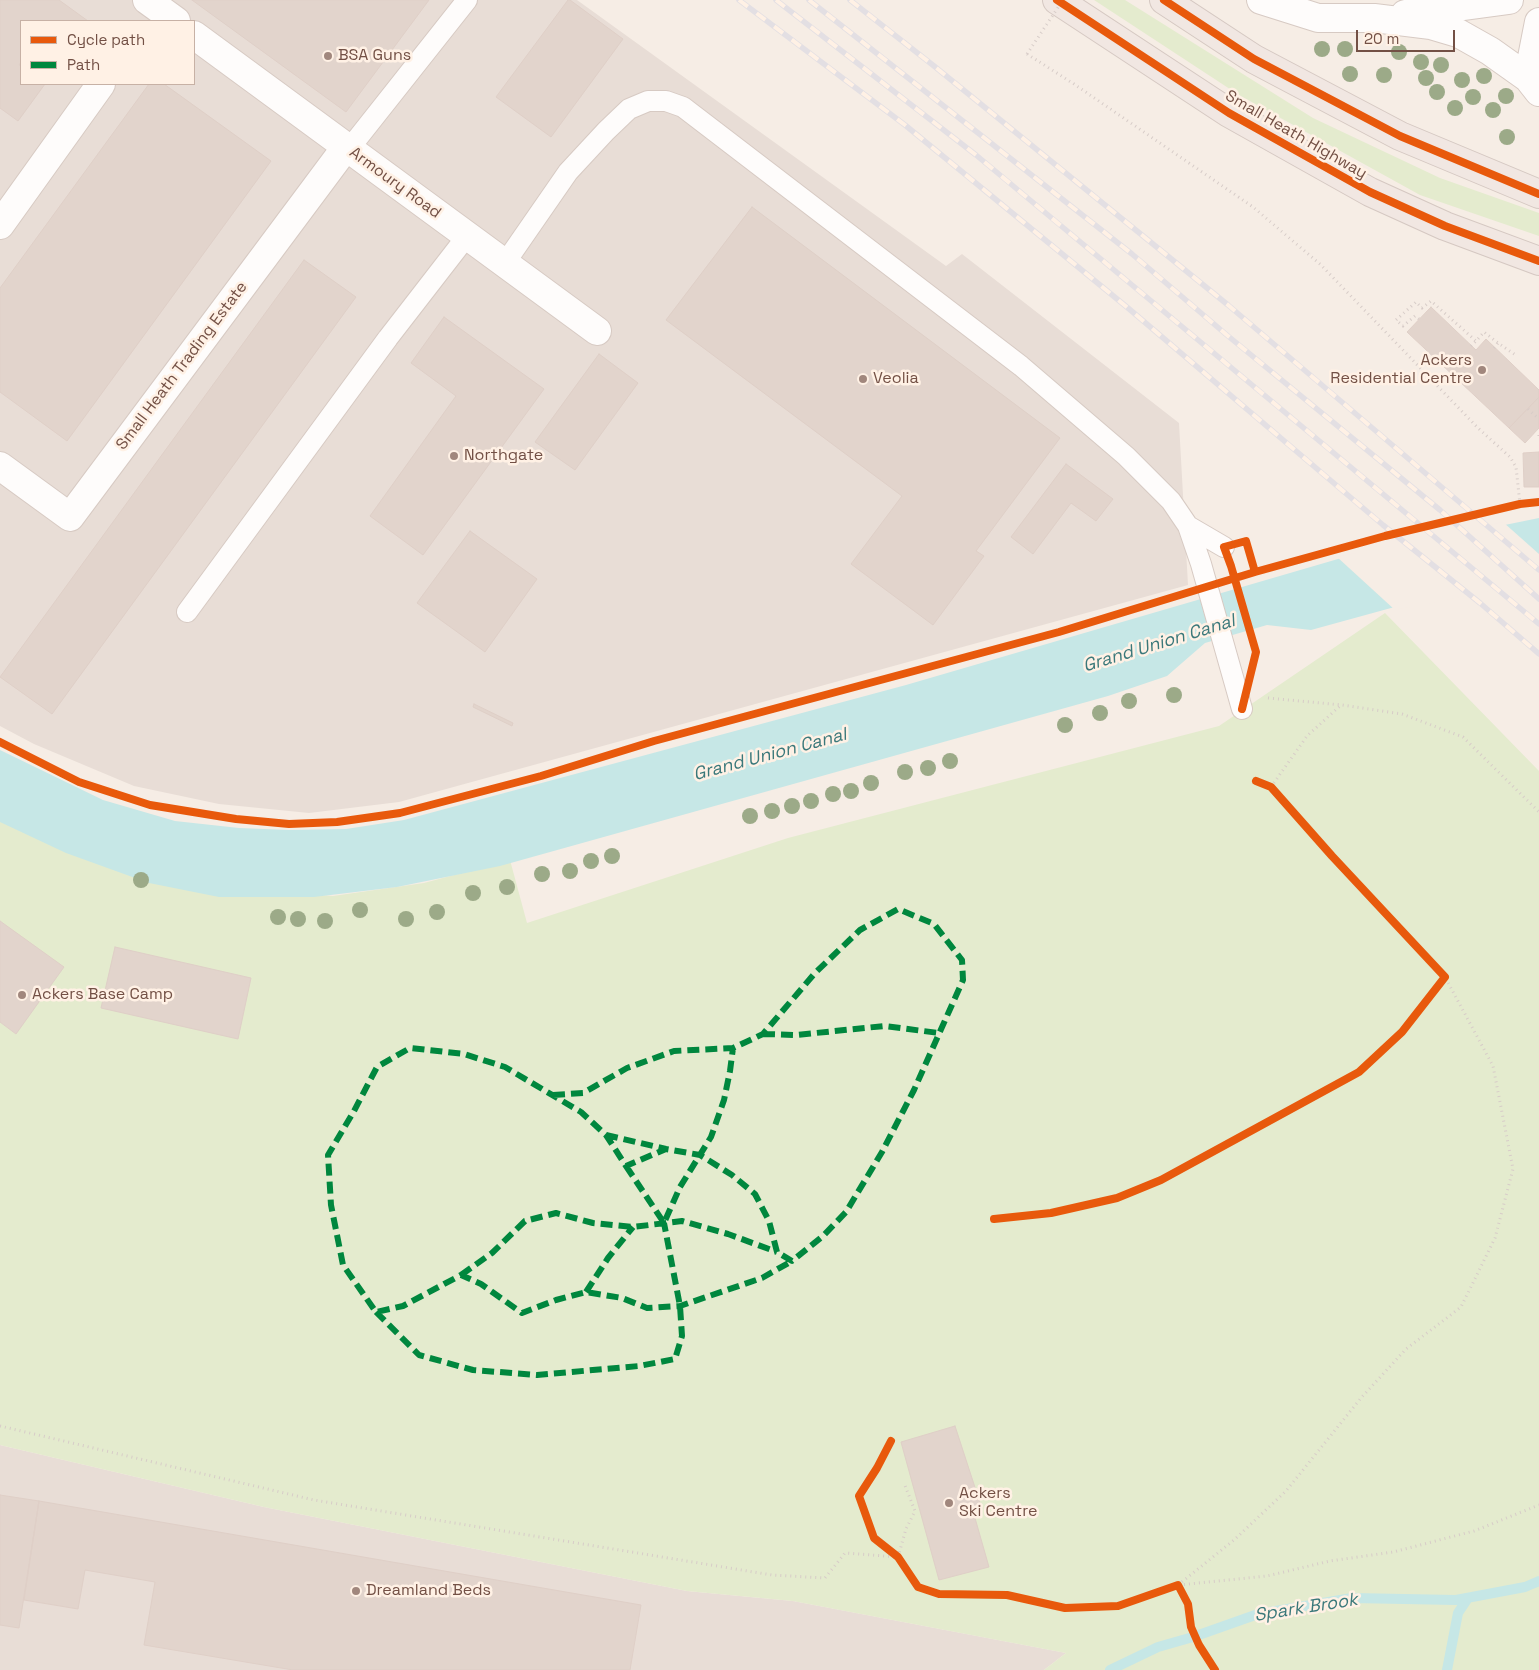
<!DOCTYPE html>
<html>
<head>
<meta charset="utf-8">
<style>
  body { margin:0 }
  #map { position:relative; width:1539px; height:1670px; overflow:hidden; background:#f6ede5; font-family:"Space Grotesk",sans-serif }
  canvas { display:block }
  .legend { position:absolute; left:20px; top:20px; width:175px; height:65px; box-sizing:border-box; background:#fff1e5; border:1px solid #c7b1a5; margin:0; padding:6px 9px; list-style:none; font-size:15px; color:#735045 }
  .legend li { display:flex; align-items:center; gap:10px; height:25px }
  .legend b { width:25px; border:1px solid #c7b1a5 }
  .scale { position:absolute; left:1356px; top:30px; width:99px; height:22px; box-sizing:border-box; border:2px solid #735045; border-top:0; padding-left:6px; font-size:15px; line-height:18px; white-space:nowrap; color:#735045; -webkit-text-stroke:4px #fff1e5; paint-order:stroke }
</style>
</head>
<body>
<div id="map">
<canvas width="1539" height="1670"></canvas>
<ul class="legend">
<li><b style="height:6px;background:#e8590c"></b>Cycle path</li>
<li><b style="height:6px;background:#00873e"></b>Path</li>
</ul>
<div class="scale">20 m</div>
</div>
<script>
const c = document.querySelector('canvas').getContext('2d');
c.lineJoin = 'round';
function fillPath(path, color) { c.fillStyle = color; c.fill(path, 'evenodd'); }
const poly = rows => new Path2D(rows.map(r => 'M' + r).join(''));
function strokePath(path, color, width, dash) { c.strokeStyle = color; c.lineWidth = width; c.lineCap = dash ? 'butt' : 'round'; c.setLineDash(dash || []); c.stroke(path); }
function drawText(font, color, halo, rows, align = 'center') {
  c.font = font + ' "Space Grotesk",sans-serif'; c.lineWidth = 5; c.setLineDash([]); c.textBaseline = 'middle'; c.strokeStyle = halo; c.fillStyle = color; for (const [text, x, y, turn = 0] of rows) {
    c.save(); c.translate(x, y); c.rotate((+turn || 0) * Math.PI / 180); c.textAlign = isNaN(turn) ? turn : align; if (halo) c.strokeText(text, 0, 0); c.fillText(text, 0, 0); c.restore();
  }
}
fillPath(poly([
  [0,0,577,0,946,266,962,254,1179,423,1188,585,399,802,309,813,219,804,134,786,34,744,0,726],
  [21,21,194,21,194,84,21,84],
  [0,1445,264,1507,687,1591,793,1601,1066,1653,1044,1670,0,1670]
]), '#e8ddd6');
fillPath(poly([
  [1094,0,1125,0,1313,118,1440,178,1539,213,1539,236,1420,195,1239,95],
  [1385,613,1539,771,1539,1670,1044,1670,1066,1653,793,1601,687,1591,264,1507,0,1445,0,813,203,885,333,896,424,883,510,860,527,923,788,838,1219,726]
]), '#e4ebce');
fillPath(poly([
  [1539,518,1539,579,1391,608,1311,630,1267,625,1205,643,1167,676,1108,696,500,866,397,887,314,897,219,897,149,883,66,853,0,822,0,750,103,800,175,821,239,828,289,830,346,829,404,820,906,685,1338,559]
]), '#c6e7e6');
fillPath(poly([
  [1503,522,1539,554,1539,581,1395,610,1337,557]
]), '#f6ede5');
strokePath(poly([
  [1110,1670,1158,1647,1193,1637,1258,1614,1352,1598,1456,1600,1525,1587,1539,1581],
  [1447,1670,1458,1613,1468,1598]
]), '#c6e7e6', 10);
const building = poly([
  [0,0,59,0,88,21,21,21,21,62,19,65,21,66,21,84,45,84,18,121,0,108,0,0],
  [192,0,429,0,346,112,192,0],
  [568,0,570,0,623,39,551,137,496,97,568,0],
  [149,84,164,84,271,161,67,441,0,392,0,288,149,84],
  [752,207,1060,438,976,551,984,556,933,625,851,564,902,496,666,320,752,207],
  [304,260,356,297,52,714,0,677,304,260],
  [1431,307,1476,350,1486,339,1539,390,1539,397,1509,428,1407,332,1431,307],
  [444,317,544,389,423,555,370,516,456,396,411,363,444,317],
  [599,354,638,383,575,470,535,442,599,354],
  [1539,397,1539,428,1525,443,1509,428,1539,397],
  [1539,452,1539,487,1524,487,1523,453,1539,452],
  [1066,464,1113,499,1096,521,1071,503,1033,554,1011,537,1066,464],
  [470,531,537,579,485,652,417,603,470,531],
  [474,704,513,723,512,726,473,707,474,704],
  [0,921,64,967,16,1034,0,1022,0,921],
  [115,947,251,978,238,1039,101,1008,115,947],
  [955,1426,982,1509,973,1511,989,1567,939,1580,901,1442,955,1426],
  [0,1495,39,1501,19,1628,0,1625,0,1495],
  [39,1501,641,1605,630,1670,293,1670,144,1645,155,1582,85,1570,78,1609,24,1600,39,1501]
]);
fillPath(building, '#e2d4cc');
strokePath(building, '#dfcfc7', 1);
const service = poly([
  [349,149,467,0],
  [505,263,568,172,606,131,629,109,648,101,666,101,683,107,1021,366,1126,456,1171,501,1188,526,1201,564,1242,709],
  [1188,526,1224,547],
  [187,612,388,338,467,236]
]);
const minor = poly([
  [147,0,176,21],
  [1261,0,1318,18,1374,18,1431,25,1458,33,1490,51,1528,78,1539,92],
  [1405,14,1509,0],
  [194,35,597,331],
  [1528,78,1539,22],
  [0,225,101,84],
  [0,466,70,517,346,147]
]);
const trunk = poly([
  [1057,0,1229,113,1370,192,1445,226,1539,261],
  [1164,0,1254,59,1400,136,1539,194]
]);
strokePath(service, '#d7cac3', 22);
strokePath(minor, '#d7cac3', 30);
strokePath(trunk, '#d5c8c2', 30);
strokePath(poly([
  [1027,54,1074,84,1253,207,1321,265,1478,428,1510,457,1516,467,1520,504],
  [1419,319,1415,316,1403,326,1396,320,1416,302,1422,308,1431,301,1476,341,1484,332,1498,343],
  [1471,346,1476,341],
  [1494,348,1498,343,1517,356],
  [1528,409,1539,419],
  [1539,435,1539,437],
  [1250,556,1255,572],
  [1268,698,1342,705,1402,714,1463,737,1539,812],
  [1271,787,1307,736,1341,705],
  [0,1426,314,1500,772,1575,825,1578,845,1553,898,1557,906,1529,915,1511,904,1483],
  [1178,1585,1234,1540,1286,1491,1361,1398,1406,1349,1461,1307,1495,1238,1513,1169,1493,1066,1445,977],
  [1179,1585,1267,1576,1330,1561,1393,1552,1474,1531,1539,1505]
]), '#d7ccc8', 3, [1, 4]);
strokePath(service, '#fefcfb', 20);
strokePath(minor, '#fefcfb', 28);
strokePath(trunk, '#f1e7e2', 28);
const rail = poly([
  [739,0,905,125,1128,308,1383,525,1480,603,1539,654],
  [776,0,976,155,1539,624],
  [809,0,1132,254,1228,336,1440,510,1539,599],
  [850,0,934,66,1228,305,1539,570]
]);
strokePath(rail, '#e3dfe3', 5.5);
strokePath(rail, '#fff1e5', 4, [11]);
strokePath(poly([
  [1027,54,1063,0]
]), '#d7ccc8', 3, [1, 4]);
strokePath(poly([
  [763,1034,796,1035,884,1026,939,1033],
  [553,1095,583,1093,627,1068,674,1051,733,1048,763,1034,815,973,860,930,898,909,934,924,962,960,963,980,914,1090,882,1152,846,1212,823,1236,792,1261,777,1252,769,1221,755,1194,732,1175,700,1155,666,1149,626,1166,606,1135,581,1112,505,1067,464,1054,410,1048,377,1067,354,1111,328,1155,331,1205,343,1265,376,1312,403,1306,461,1275,481,1284,522,1313,556,1300,586,1292,622,1298,647,1308,680,1306,762,1278,792,1261],
  [606,1135,666,1149],
  [626,1166,664,1223,680,1187,711,1137,724,1100,730,1071,733,1048],
  [461,1275,492,1253,525,1221,556,1213,593,1223,633,1227,682,1221,728,1234,777,1252],
  [586,1292,608,1258,633,1227],
  [376,1312,419,1355,473,1370,537,1375,639,1366,675,1359,682,1336,680,1306,664,1223]
]), '#00873e', 6, [12, 6]);
strokePath(poly([
  [1057,0,1229,113,1370,192,1445,226,1539,261],
  [1164,0,1254,59,1400,136,1539,194],
  [1242,709,1256,652,1231,566,1224,547,1246,541,1255,572],
  [0,742,79,782,150,805,236,819,289,824,337,822,400,813,541,776,654,741,1059,632,1255,572,1385,536,1520,504,1539,502],
  [994,1219,1051,1213,1117,1198,1161,1180,1359,1072,1402,1032,1445,977,1332,856,1271,787,1256,781],
  [891,1441,877,1468,859,1496,874,1538,898,1557,918,1587,939,1594,1007,1595,1065,1608,1118,1606,1178,1585,1188,1604,1191,1627,1199,1645,1215,1670]
]), '#e8590c', 8);
c.fillStyle = '#9caa88';
for (const [x, y] of [
  [1322,49],
  [1345,49],
  [1399,52],
  [1421,62],
  [1441,65],
  [1350,74],
  [1384,75],
  [1484,76],
  [1426,78],
  [1462,80],
  [1437,92],
  [1506,96],
  [1473,97],
  [1455,108],
  [1493,110],
  [1507,137],
  [1174,695],
  [1129,701],
  [1100,713],
  [1065,725],
  [950,761],
  [928,768],
  [905,772],
  [871,783],
  [851,791],
  [833,794],
  [811,801],
  [792,806],
  [772,811],
  [750,816],
  [612,856],
  [591,861],
  [570,871],
  [542,874],
  [141,880],
  [507,887],
  [473,893],
  [360,910],
  [437,912],
  [278,917],
  [298,919],
  [406,919],
  [325,921]
]) { c.beginPath(); c.arc(x, y, 8, 0, 2 * Math.PI); c.fill(); }
for (const [x, y, r, color] of [
  [328,56,5,"#a1877d"],
  [1482,370,5,"#a1877d"],
  [863,379,5,"#a1877d"],
  [454,456,5,"#a1877d"],
  [22,995,5,"#a1877d"],
  [949,1503,5,"#a1877d"],
  [356,1591,5,"#a1877d"]
]) { const dot = new Path2D(); dot.arc(x, y, r, 0, 2 * Math.PI); c.fillStyle = color; c.fill(dot); strokePath(dot, '#fff1e5', 2); }
drawText('16px', '#735045', '#fff1e5', [
  ["BSA Guns",338,56],
  ["Ackers",1472,361,"right"],
  ["Residential Centre",1472,379,"right"],
  ["Veolia",873,379],
  ["Northgate",464,456],
  ["Ackers Base Camp",32,995],
  ["Ackers",959,1494],
  ["Ski Centre",959,1512],
  ["Dreamland Beds",366,1591]
], 'left');
drawText('16px', '#735045', '#fff1e5', [
  ["Small Heath Highway",1296,135,30],
  ["Armoury Road",395,183,36],
  ["Small Heath Trading Estate",182,366,-53]
]);
drawText('italic 18px', '#3a787a', '#fff1e5', [
  ["Grand Union Canal",1159,644,-17],
  ["Grand Union Canal",770,755,-15],
  ["Spark Brook",1306,1608,-9]
]);
</script>
</body>
</html>
